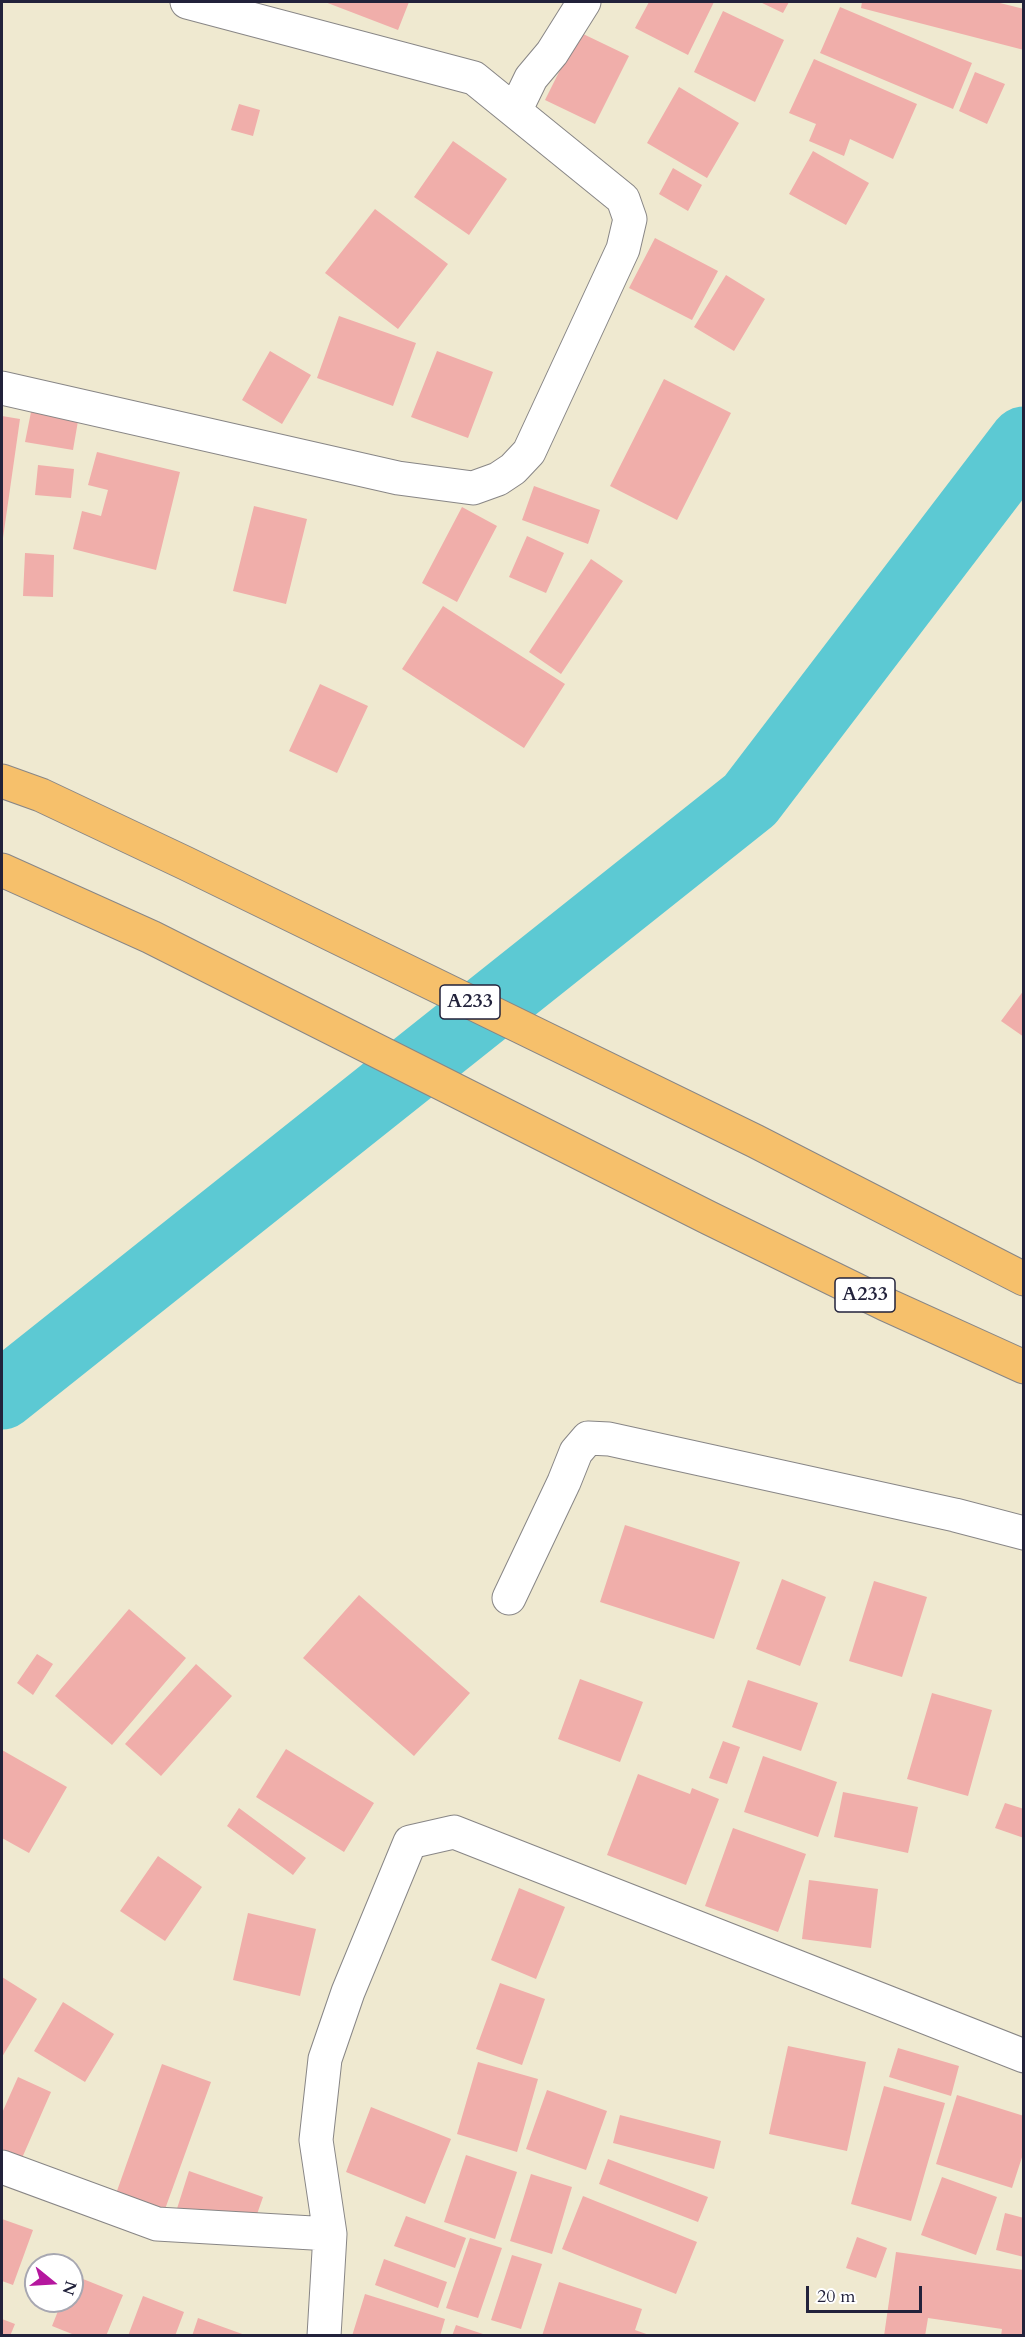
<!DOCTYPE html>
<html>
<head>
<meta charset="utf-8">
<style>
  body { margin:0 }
  #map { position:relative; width:1025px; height:2337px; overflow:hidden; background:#efe9d0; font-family:Cardo,serif }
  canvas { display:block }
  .frame { position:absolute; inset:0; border:3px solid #22223b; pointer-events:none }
  .north { position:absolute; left:24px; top:2253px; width:60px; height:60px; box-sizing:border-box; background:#fff; border:2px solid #a7a7b1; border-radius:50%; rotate:108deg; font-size:16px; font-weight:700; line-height:24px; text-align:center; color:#22223b }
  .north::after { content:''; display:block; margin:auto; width:21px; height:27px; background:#b5179e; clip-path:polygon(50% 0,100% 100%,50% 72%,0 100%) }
  .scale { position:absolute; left:806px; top:2286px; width:116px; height:27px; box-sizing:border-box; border:3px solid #22223b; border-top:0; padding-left:8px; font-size:18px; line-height:21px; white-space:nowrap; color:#22223b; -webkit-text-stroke:4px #fff; paint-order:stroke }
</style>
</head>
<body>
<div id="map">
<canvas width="1025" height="2337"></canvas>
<div class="frame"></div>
<div class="north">N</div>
<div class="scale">20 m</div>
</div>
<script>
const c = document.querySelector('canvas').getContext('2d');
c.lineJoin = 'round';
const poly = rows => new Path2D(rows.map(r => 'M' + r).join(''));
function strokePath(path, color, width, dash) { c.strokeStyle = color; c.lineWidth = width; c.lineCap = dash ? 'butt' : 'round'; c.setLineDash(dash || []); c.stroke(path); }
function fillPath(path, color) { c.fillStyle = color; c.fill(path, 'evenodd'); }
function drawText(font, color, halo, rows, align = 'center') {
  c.font = font + ' Cardo,serif'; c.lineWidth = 5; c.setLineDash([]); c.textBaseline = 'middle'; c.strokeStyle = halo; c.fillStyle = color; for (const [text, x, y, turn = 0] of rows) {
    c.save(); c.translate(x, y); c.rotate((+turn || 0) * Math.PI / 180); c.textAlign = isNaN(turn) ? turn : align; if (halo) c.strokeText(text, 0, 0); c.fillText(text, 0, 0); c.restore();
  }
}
strokePath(poly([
  [2,1395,750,800,1024,441]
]), '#5cc9d3', 69);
fillPath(poly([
  [325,2,409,2,398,30],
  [649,2,714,2,688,55,635,28],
  [760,2,789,2,783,13],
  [862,2,996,2,1024,9,1024,50,861,8],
  [840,7,972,63,953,109,820,53],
  [723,11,784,40,755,102,694,72],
  [579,32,629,56,595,124,545,100],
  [814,59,917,104,893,159,850,139,844,156,809,141,816,124,789,113],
  [975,72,1005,84,987,124,959,111],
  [679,87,739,123,707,178,647,143],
  [239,104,260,110,253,136,231,130],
  [453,141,507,179,469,235,414,197],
  [813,151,869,183,846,225,789,194],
  [673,168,702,185,688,211,659,194],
  [375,209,448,264,398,329,325,273],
  [655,238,718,271,692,320,629,288],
  [726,275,765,299,734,351,694,327],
  [339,316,416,343,393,406,317,378],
  [270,351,311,375,282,424,242,400],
  [437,351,493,372,468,438,411,417],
  [664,379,731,413,677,520,610,486],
  [31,412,78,421,73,450,25,442],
  [2,416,20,419,3,538,2,538],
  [97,452,180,472,156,570,73,549,82,511,101,516,108,490,88,485],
  [38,465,74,469,71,498,35,495],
  [534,486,600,510,588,544,522,520],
  [254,506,307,519,286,604,233,591],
  [462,507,497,526,457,602,422,583],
  [527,536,564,553,546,593,509,577],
  [25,553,54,555,53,597,23,596],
  [591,559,623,581,561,674,529,652],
  [443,606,565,684,524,748,402,669],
  [320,684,368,706,337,773,289,751],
  [1024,990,1024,1037,1001,1021],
  [625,1525,740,1562,714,1639,600,1602],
  [782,1579,826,1597,800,1666,756,1649],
  [874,1581,927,1597,902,1677,849,1661],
  [359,1595,470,1693,414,1756,303,1658],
  [129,1609,186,1658,112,1745,55,1696],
  [37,1654,53,1664,33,1695,17,1683],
  [196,1664,232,1696,161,1776,125,1744],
  [580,1679,643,1702,620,1762,558,1739],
  [748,1680,818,1703,801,1751,732,1727],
  [932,1693,992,1710,968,1796,907,1779],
  [723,1741,740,1747,727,1784,709,1778],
  [286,1749,374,1803,344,1852,256,1797],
  [2,1750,67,1787,29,1853,2,1838],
  [763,1756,837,1782,818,1837,744,1812],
  [638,1774,690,1794,692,1788,719,1799,686,1885,607,1855],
  [843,1792,918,1807,908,1853,834,1837],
  [1005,1803,1024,1809,1024,1838,995,1828],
  [239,1808,306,1858,293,1875,227,1826],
  [733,1828,806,1854,778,1932,705,1906],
  [158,1856,202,1887,165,1941,120,1911],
  [809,1880,878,1889,871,1948,802,1939],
  [519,1888,565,1907,536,1979,491,1960],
  [248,1913,316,1929,300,1996,233,1980],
  [2,1977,37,1999,2,2057],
  [500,1983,545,1999,522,2065,476,2049],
  [63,2002,114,2034,85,2082,34,2051],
  [788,2046,866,2062,847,2151,769,2134],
  [898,2048,959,2066,951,2096,889,2077],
  [478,2062,538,2079,517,2152,457,2134],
  [162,2064,211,2082,160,2223,112,2205],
  [18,2077,51,2092,22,2158,2,2149,2,2113],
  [884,2086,945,2103,911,2221,851,2204],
  [547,2090,607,2111,586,2170,526,2149],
  [957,2095,1024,2116,1024,2151,1012,2188,936,2164],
  [371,2107,451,2139,425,2204,346,2172],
  [620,2115,721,2141,714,2169,613,2143],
  [466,2155,517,2172,495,2239,444,2222],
  [608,2159,708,2197,698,2222,599,2184],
  [189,2171,263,2197,247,2243,174,2218],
  [531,2174,572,2187,552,2254,510,2241],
  [942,2177,997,2197,976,2255,921,2235],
  [583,2196,697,2242,676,2294,562,2249],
  [1005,2213,1024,2218,1024,2257,996,2250],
  [406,2216,466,2238,455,2268,394,2246],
  [2,2219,33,2230,13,2285,2,2281],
  [857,2237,887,2248,876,2278,846,2268],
  [470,2238,502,2248,478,2318,446,2308],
  [896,2252,1024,2270,1024,2336,1001,2336,1002,2329,928,2318,925,2336,884,2336],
  [512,2255,542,2264,521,2329,491,2320],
  [384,2259,447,2282,438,2308,375,2285],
  [73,2275,123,2295,106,2336,77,2336,52,2326,62,2301,72,2301],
  [559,2282,642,2309,635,2330,652,2336,542,2336],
  [365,2294,445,2319,440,2336,352,2336],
  [143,2296,184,2312,175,2336,128,2336],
  [198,2318,245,2335,245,2336,192,2336],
  [2,2319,15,2324,10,2336,2,2336],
  [456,2325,486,2335,486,2336,452,2336]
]), '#f0aeaa');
const street = poly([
  [515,111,531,78,552,53,584,2],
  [2,388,398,478,473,488,498,479,513,469,529,452,623,249,630,219,623,199,474,78,187,2],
  [509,1598,564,1482,576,1452,588,1438,609,1439,955,1515,1024,1533],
  [2,2167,157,2224,330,2234],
  [324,2336,330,2234,316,2140,325,2059,348,1992,410,1842,454,1832,1024,2056]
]);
const highway = poly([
  [2,781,41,795,185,863,755,1141,1024,1279],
  [2,870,151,937,709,1218,885,1304,1024,1367]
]);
strokePath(street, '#888686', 35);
strokePath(highway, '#888686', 35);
strokePath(street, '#fff', 33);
strokePath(highway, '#f6c06b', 33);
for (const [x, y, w] of [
  [470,1002,60],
  [865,1295,60]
]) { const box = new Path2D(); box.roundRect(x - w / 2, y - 17, w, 34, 4.5); c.fillStyle = '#fff'; c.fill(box); strokePath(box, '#22223b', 1.5); }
drawText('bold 20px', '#22223b', null, [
  ["A233",470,1002],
  ["A233",865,1295]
]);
</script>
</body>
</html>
